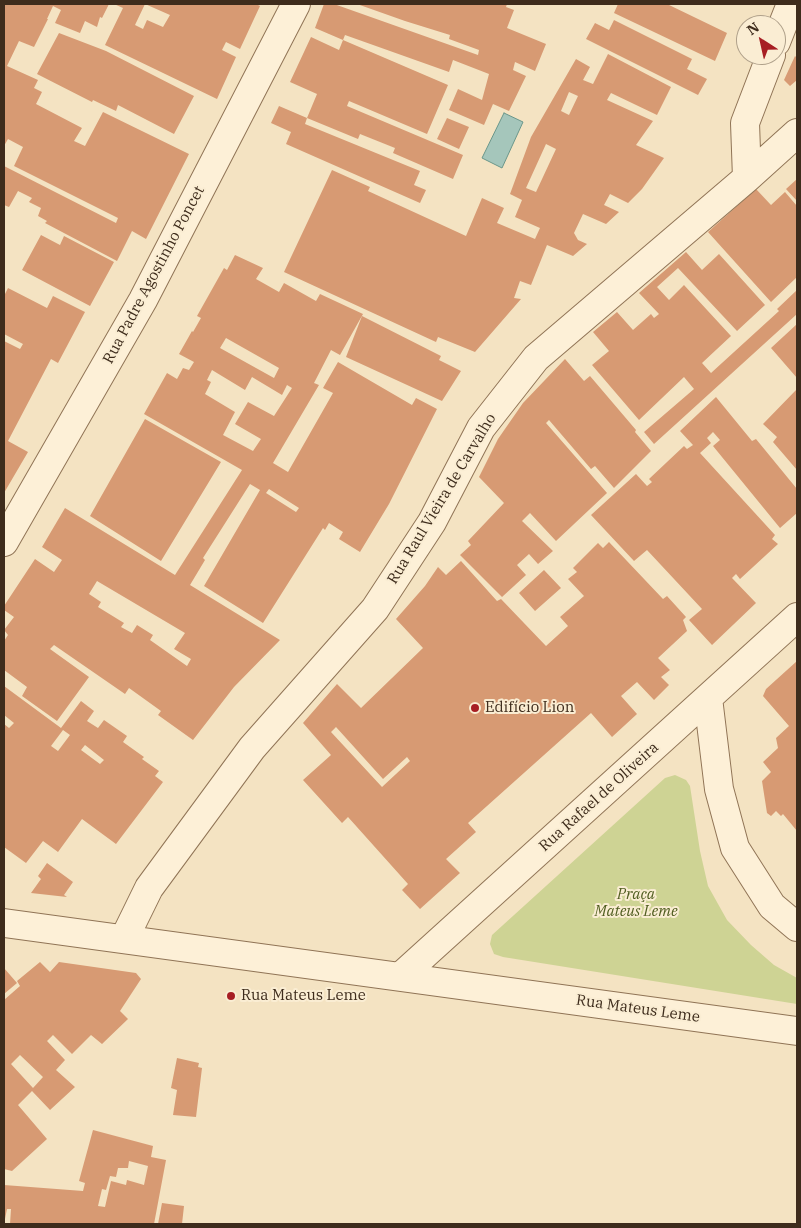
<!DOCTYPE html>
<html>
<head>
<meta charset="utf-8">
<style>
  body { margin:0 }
  #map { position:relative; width:801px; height:1228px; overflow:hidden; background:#f4e3c2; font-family:"IBM Plex Serif",serif }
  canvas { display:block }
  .frame { position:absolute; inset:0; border:5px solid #3e2c1c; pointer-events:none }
  .north { position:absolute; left:736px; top:15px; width:50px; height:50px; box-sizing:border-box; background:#faedd3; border:1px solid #afa08a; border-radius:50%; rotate:325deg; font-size:14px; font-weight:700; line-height:20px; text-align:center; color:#3e2c1c }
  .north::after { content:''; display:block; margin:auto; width:18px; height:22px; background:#a71e23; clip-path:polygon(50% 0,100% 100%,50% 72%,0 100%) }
</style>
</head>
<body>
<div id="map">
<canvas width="801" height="1228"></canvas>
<div class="frame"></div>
<div class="north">N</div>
</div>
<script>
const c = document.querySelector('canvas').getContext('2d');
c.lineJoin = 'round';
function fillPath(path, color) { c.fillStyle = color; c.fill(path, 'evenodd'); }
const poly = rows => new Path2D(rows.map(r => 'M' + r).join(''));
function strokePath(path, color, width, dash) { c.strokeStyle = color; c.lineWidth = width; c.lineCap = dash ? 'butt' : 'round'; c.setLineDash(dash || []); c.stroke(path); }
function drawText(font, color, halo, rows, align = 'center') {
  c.font = font + ' "IBM Plex Serif",serif'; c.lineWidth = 4; c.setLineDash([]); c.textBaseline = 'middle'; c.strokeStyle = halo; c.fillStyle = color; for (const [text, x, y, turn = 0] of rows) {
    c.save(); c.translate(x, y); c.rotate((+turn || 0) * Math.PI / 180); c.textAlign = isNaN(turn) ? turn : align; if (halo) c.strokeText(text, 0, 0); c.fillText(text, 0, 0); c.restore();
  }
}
fillPath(poly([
  [675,775,686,780,690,786,700,851,708,886,727,920,751,945,774,965,797,978,797,1004,503,957,494,954,490,944,492,935,665,778]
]), '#ced394');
const water = poly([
  [504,113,523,122,502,168,482,158,504,113]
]);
fillPath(water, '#a5c6bb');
strokePath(water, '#6a968a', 1);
fillPath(poly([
  [4,4,109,4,102,18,100,17,97,27,85,21,80,33,55,23,61,10,53,6,47,19,48,19,34,47,19,41,7,66,38,80,34,88,42,92,36,104,82,128,74,141,85,146,103,112,189,154,146,239,132,231,117,261,45,223,47,221,38,216,41,208,29,202,32,198,18,191,9,207,4,205,4,166,116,223,118,218,14,166,23,147,8,139,4,146],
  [114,4,256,4,260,6,240,49,226,42,222,50,236,57,217,99,105,45,123,8],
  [145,4,170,15,163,27,147,20,143,29,135,25],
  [324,4,334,4,478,55,479,50,449,39,450,35,405,21,357,4,507,4,506,7,514,10,507,28,546,44,535,71,515,62,513,70,526,76,509,111,493,104,484,125,449,110,458,89,482,100,489,74,453,60,449,72,345,35,343,40,448,85,427,134,349,101,347,106,463,155,453,179,393,153,395,148,360,134,358,139,307,118,317,94,290,82,311,37,339,50,343,40,315,28],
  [618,4,667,4,727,33,715,61,614,13],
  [614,20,692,59,687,69,707,79,698,95,586,39,595,23,609,30],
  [59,33,106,51,194,96,174,134,118,105,116,111,93,100,92,102,37,74],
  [608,54,671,87,657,115,611,93,607,100,653,121,636,145,664,158,642,189,628,203,610,194,604,205,619,212,606,224,583,214,574,233,578,240,587,244,573,256,547,245,531,285,520,281,514,298,521,299,475,352,438,337,436,342,284,272,332,170,370,187,368,191,466,236,482,198,504,208,497,223,535,239,540,228,515,217,522,200,510,194,531,137,576,59,590,67,583,80,593,84],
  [569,92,578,96,569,115,561,111],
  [546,144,556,149,536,192,526,188],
  [795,56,797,58,797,80,790,86,784,80],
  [279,106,307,118,305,124,420,171,414,185,426,190,420,203,286,144,291,132,271,123],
  [447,118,469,127,459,149,437,139],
  [797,179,797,201,786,189],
  [756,189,771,205,785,192,797,206,797,277,771,302,708,232],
  [41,235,60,245,64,236,114,262,90,306,22,270],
  [686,252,702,270,719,254,765,305,737,331,678,268,657,287,669,300,684,285,731,336,702,363,711,373,779,311,777,309,797,290,797,314,654,444,644,432,694,389,684,377,639,420,592,365,609,351,593,332,617,312,633,330,651,314,654,318,659,314,639,293],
  [235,255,263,268,256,279,279,292,284,283,316,301,320,294,363,314,340,355,331,350,314,383,319,385,273,463,288,472,333,393,323,388,338,362,412,405,416,398,437,409,389,504,360,552,339,539,343,532,329,523,325,530,323,528,263,623,204,586,260,490,250,484,203,558,205,560,190,585,280,640,234,687,193,740,158,715,161,711,129,688,125,694,54,645,50,649,89,677,57,721,22,696,27,687,4,670,4,641,8,635,4,630,14,617,4,610,4,606,35,559,54,572,62,560,42,547,65,508,175,575,242,470,144,414,167,373,177,379,183,368,189,370,194,362,179,354,192,331,193,332,201,318,197,316,224,268,227,270],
  [226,338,279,368,274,378,220,348],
  [212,370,245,390,252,377,282,395,287,385,292,388,274,416,248,402,235,424,261,439,253,451,223,435,235,412,205,394,211,382,207,380],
  [269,489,299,508,296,512,266,493],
  [97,581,185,633,174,649,191,659,187,666,150,640,153,635,137,625,132,633,121,627,124,623,98,607,101,602,89,594],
  [8,288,47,308,53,296,85,312,58,363,51,359,8,441,28,452,4,493,4,341,20,349,23,344,4,334,4,296],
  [362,316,441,356,439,360,461,371,442,401,346,357],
  [797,324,797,378,771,348],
  [565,359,584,381,590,376,636,430,635,432,651,451,614,488,595,466,591,469,549,420,546,423,607,493,556,541,530,513,522,521,553,551,538,564,529,554,517,565,526,575,502,597,460,555,471,545,468,541,504,503,479,477,498,439,523,403],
  [797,389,797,470,773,442,777,437,763,424],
  [716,397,752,441,756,439,797,489,797,513,780,528,713,446,720,440,713,432,707,438,711,443,700,453,775,535,772,539,778,544,740,579,736,574,732,578,756,603,712,645,689,620,702,609,647,550,634,561,591,515,636,474,647,486,652,482,649,479,684,446,687,449,693,445,680,431],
  [145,419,221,462,161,561,90,516],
  [609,542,663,599,667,596,686,617,683,620,687,631,658,658,670,670,661,677,669,685,654,700,637,682,621,696,637,714,612,737,591,713,468,823,476,832,446,859,460,873,420,909,402,890,408,884,348,817,342,823,303,780,331,755,303,723,337,684,361,708,423,648,396,619,425,586,438,567,446,575,461,561,497,601,501,599,546,646,568,626,560,617,584,596,568,579,577,572,573,568,598,543,603,548],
  [336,727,383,779,407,757,410,761,382,787,331,732],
  [544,570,561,588,535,611,519,593],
  [797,661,797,831,783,814,781,816,776,811,771,816,767,813,762,781,771,772,763,762,778,748,776,738,789,726,763,696,766,689],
  [4,686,61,728,81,701,94,711,87,721,98,728,104,720,127,736,123,742,144,757,142,759,159,771,155,776,163,782,116,844,82,819,58,852,43,841,26,863,4,847,4,724,9,728,14,723,4,715],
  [63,730,70,735,58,751,51,746],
  [85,745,104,760,100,764,81,750],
  [47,863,73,882,64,895,67,897,31,893,41,879,38,876],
  [40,962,50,972,59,962,136,973,141,979,120,1011,128,1019,102,1044,91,1035,72,1054,53,1035,47,1041,65,1060,56,1070,75,1087,50,1110,32,1091,18,1105,47,1139,12,1171,4,1169,4,1000,20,986,17,981],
  [20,1055,43,1077,33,1088,11,1064],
  [4,968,17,983,4,994],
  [177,1058,199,1063,198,1067,202,1068,196,1117,173,1115,177,1090,171,1088],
  [93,1130,153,1146,151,1157,166,1160,154,1224,10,1224,11,1209,7,1209,4,1224,4,1185,83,1191,85,1183,79,1181],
  [129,1161,148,1166,144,1185,127,1180,126,1185,111,1181,105,1207,98,1206,102,1189,106,1190,110,1176,116,1177,118,1168,128,1168],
  [162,1203,184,1206,182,1224,158,1224]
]), '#d79a73');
const minor = poly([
  [776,42,791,4],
  [747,178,797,133],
  [4,542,143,300,296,4],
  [708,698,719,789,735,848,772,906,797,927],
  [4,923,797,1031],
  [124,939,149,888,252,748,375,609,432,522,481,428,536,358,747,178,745,123,771,55],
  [401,976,797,617]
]);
strokePath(minor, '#907456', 30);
strokePath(minor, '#fdf0d7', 28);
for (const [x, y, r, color] of [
  [475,708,5,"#a71e23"],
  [231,996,5,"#a71e23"]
]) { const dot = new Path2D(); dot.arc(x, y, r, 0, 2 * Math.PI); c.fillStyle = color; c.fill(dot); strokePath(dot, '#faedd3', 2); }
drawText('15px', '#3e2c1c', '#faedd3', [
  ["Rua Padre Agostinho Poncet",154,275,-62],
  ["Rua Raul Vieira de Carvalho",442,499,-59],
  ["Rua Rafael de Oliveira",599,797,-42],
  ["Rua Mateus Leme",638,1009,8]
]);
drawText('15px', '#3e2c1c', '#faedd3', [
  ["Edifício Lion",485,708],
  ["Rua Mateus Leme",241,996]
], 'left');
drawText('italic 15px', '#505d20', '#faedd3', [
  ["Praça",636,895],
  ["Mateus Leme",636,912]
]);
</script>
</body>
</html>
